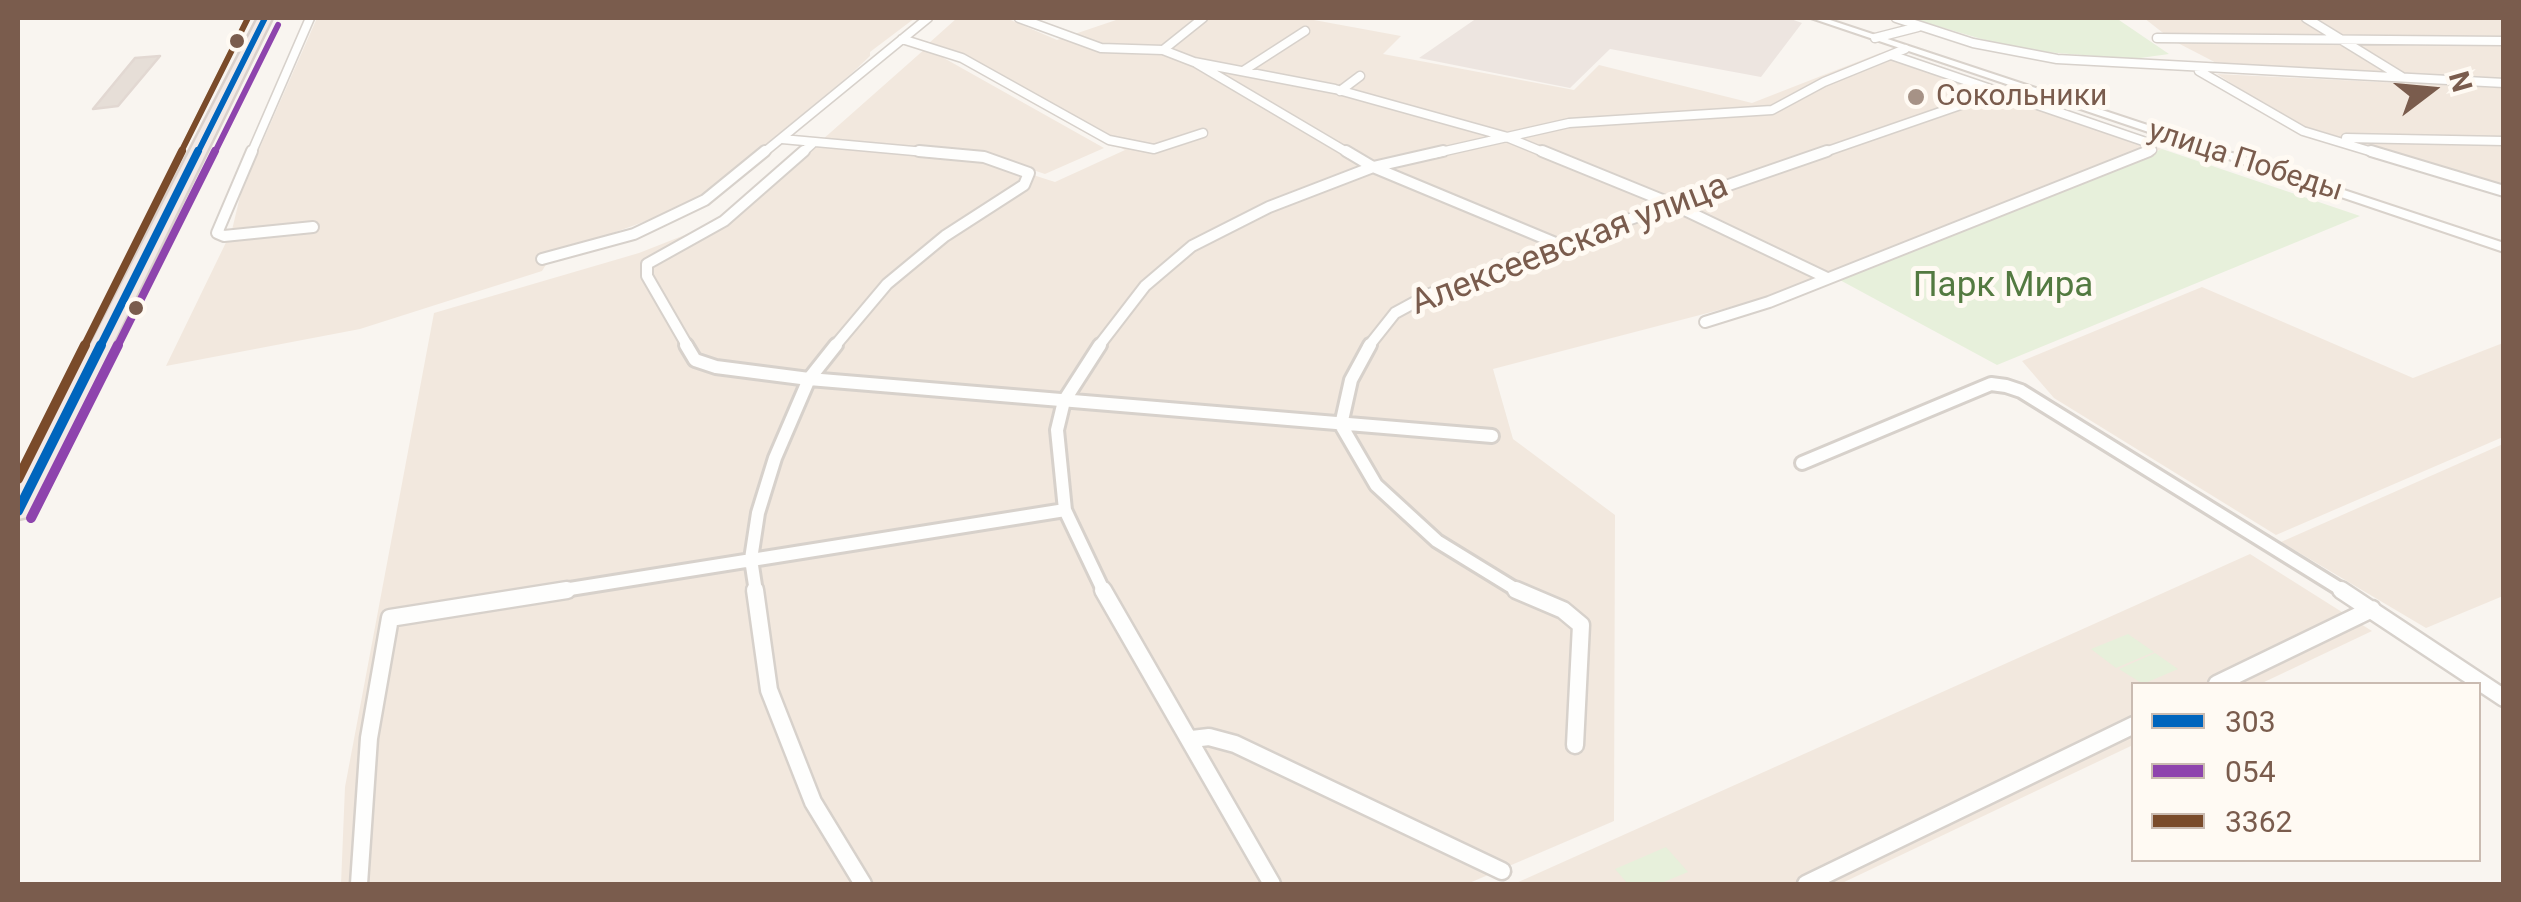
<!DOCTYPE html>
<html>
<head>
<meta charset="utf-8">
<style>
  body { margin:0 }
  #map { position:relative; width:2521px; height:902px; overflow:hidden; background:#f9f5f0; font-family:Roboto,sans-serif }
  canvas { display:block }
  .frame { position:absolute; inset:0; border:20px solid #7a5c4d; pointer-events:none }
  .legend { position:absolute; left:2131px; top:682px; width:350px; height:180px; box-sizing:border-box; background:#fffaf3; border:2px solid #cabbb1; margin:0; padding:12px 18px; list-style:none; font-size:30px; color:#7a5c4d }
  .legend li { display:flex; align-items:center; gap:20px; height:50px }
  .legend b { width:50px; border:2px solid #cabbb1 }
  .north { position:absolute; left:2381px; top:40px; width:100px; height:100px; -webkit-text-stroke:8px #fffaf3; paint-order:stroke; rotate:74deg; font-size:28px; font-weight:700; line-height:40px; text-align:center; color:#7a5c4d }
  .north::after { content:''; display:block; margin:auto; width:35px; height:45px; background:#7a5c4d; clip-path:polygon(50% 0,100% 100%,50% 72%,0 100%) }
</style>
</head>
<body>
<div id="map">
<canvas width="2521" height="902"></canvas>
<div class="frame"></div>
<ul class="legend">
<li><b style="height:12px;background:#0065bd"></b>303</li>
<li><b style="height:12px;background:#8e44ad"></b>054</li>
<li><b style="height:12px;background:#7a4b2a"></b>3362</li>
</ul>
<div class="north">N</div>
</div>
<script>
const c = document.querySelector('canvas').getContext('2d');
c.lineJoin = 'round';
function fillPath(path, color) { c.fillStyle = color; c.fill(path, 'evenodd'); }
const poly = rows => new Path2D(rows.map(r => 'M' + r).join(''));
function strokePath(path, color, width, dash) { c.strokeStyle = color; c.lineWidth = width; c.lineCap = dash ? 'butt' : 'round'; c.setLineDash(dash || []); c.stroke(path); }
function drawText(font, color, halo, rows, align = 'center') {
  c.font = font + ' Roboto,sans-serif'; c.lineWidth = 10; c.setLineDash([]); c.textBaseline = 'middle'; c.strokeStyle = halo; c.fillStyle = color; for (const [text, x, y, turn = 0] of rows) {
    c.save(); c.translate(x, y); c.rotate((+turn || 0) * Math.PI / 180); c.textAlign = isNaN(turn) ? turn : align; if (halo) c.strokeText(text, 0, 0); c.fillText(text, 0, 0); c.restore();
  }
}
fillPath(poly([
  [317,18,915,18,870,52,870,56,851,74,712,189,660,216,552,255,542,271,360,329,166,366,232,230,242,188],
  [957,18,1006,18,1057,40,1122,18,1303,18,1401,36,1383,54,1574,90,1599,65,1752,103,1880,53,2162,149,1838,279,1493,369,1513,439,1615,515,1614,821,1467,884,341,884,345,787,434,313,639,253,700,229,778,181,817,145,983,159,1055,182,1125,150,928,44],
  [2144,18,2503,18,2503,81,2230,70,2172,40],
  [926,48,1104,148,1045,174,988,155,822,140],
  [2217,74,2503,88,2503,186,2313,131,2283,117],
  [2202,287,2413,378,2503,343,2503,437,2276,535,2054,398,2022,361],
  [2503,444,2503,596,2426,628,2281,542],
  [2250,554,2372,631,2260,684,2134,684,2133,745,1840,884,1514,884]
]), '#f2e8de');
fillPath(poly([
  [1477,18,1788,18,1802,23,1761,77,1610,49,1570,88,1419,58]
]), '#ede5e0');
fillPath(poly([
  [1910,18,2116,18,2169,54,2133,59,2019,50],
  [2162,149,2360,216,1997,365,1838,279],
  [2128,634,2154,652,2116,668,2091,649],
  [2155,653,2178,669,2143,684,2119,669],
  [1666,847,1688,872,1659,884,1628,884,1615,869]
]), '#e7f0db');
const building = poly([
  [160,56,118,106,93,109,135,58,160,56]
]);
fillPath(building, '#e6ded7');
strokePath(building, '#e2d8d2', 2.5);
const streetFar3 = poly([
  [1019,18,1101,48,1163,50,1194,62,1335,89,1504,136,1548,154],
  [1896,18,1973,43,2057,59,2504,83],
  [2306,18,2402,77],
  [1875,38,1918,27],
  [2157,38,2504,41],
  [902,39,962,58,1109,140,1154,149,1203,133],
  [1163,50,1203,18],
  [1891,55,2143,141,2152,150,2143,154],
  [1196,63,1350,154],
  [1243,71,1305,31],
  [2199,71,2303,131,2379,154],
  [1340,91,1360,76],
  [2346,138,2504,141],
  [782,139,947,154],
  [251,154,310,18],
  [762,154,928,18],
  [801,154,812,144],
  [1432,154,1569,123,1772,110,1824,82,1905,49],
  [1819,154,1998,92]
]);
const streetFar2 = poly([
  [252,151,217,233,224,236,313,227],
  [1346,151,1373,167,1558,244],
  [1542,151,1672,204,1827,278],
  [2371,151,2504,191],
  [542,259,634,234,705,200,765,151],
  [1705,322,1769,302,2149,151],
  [688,347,647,276,647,264,724,221,804,151],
  [834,347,887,284,945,236,1024,185,1029,173,984,157,919,151],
  [1098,347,1145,286,1192,246,1269,207,1373,167,1443,151],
  [1368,347,1395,313,1430,294,1558,244,1827,151]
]);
const streetFar1 = poly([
  [686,345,695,360,716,367,809,379,1492,436],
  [1100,345,1064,401,1057,430,1065,510,1104,592],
  [1370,345,1351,380,1341,425,1376,485,1437,541,1520,592],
  [1802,463,1991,384,2006,386,2021,391,2345,592],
  [551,592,1065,510],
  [756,592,751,559,758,513,775,458,809,379,836,345]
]);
const street = poly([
  [755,590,769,690,813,802,863,884],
  [1103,590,1272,884],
  [1516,590,1563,610,1581,625,1575,745],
  [2341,590,2504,698],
  [2217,684,2372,609],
  [1192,739,1209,737,1235,744,1502,871],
  [359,884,369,738,390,618,567,590],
  [1806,884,2134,725]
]);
const secondary = poly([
  [1811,18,1824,18,2504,243,2504,252,1811,18]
]);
const highway = poly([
  [258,18,272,18,31,511,27,517,18,519,18,486,258,18]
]);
strokePath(streetFar3, '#d7d1cb', 11);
strokePath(streetFar2, '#d7d1cb', 14);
strokePath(streetFar1, '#d7d1cb', 18);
strokePath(street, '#d7d1cb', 21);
strokePath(secondary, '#d9d2cb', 4);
strokePath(highway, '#dad1cc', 5);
strokePath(streetFar3, '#fefefd', 8);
strokePath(streetFar2, '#fefefd', 10);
strokePath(streetFar1, '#fefefd', 12);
strokePath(street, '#fefefd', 16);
fillPath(secondary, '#fefefd');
fillPath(highway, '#f2eae7');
strokePath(poly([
  [197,154,265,18]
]), '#0065bd', 6);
strokePath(poly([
  [100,347,198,151]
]), '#0065bd', 8);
strokePath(poly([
  [18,511,101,345]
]), '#0065bd', 10);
strokePath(poly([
  [214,154,278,25]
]), '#8e44ad', 6);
strokePath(poly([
  [117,347,215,151]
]), '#8e44ad', 8);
strokePath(poly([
  [31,518,118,345]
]), '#8e44ad', 10);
strokePath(poly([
  [180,154,248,18]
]), '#7a4b2a', 6);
strokePath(poly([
  [84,347,182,151]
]), '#7a4b2a', 8);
strokePath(poly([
  [18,479,85,345]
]), '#7a4b2a', 10);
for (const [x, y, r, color] of [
  [237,41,9,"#7a5c4d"],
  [1916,97,10,"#a69286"],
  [136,308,9,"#7a5c4d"]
]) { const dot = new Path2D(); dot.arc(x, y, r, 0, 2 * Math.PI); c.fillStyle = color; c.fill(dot); strokePath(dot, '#fffaf3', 4); }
drawText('30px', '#7a5c4d', '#fffaf3', [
  ["Сокольники",1936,97]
], 'left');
drawText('30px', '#7a5c4d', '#fffaf3', [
  ["улица Победы",2245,162,18]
]);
drawText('35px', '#7a5c4d', '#fffaf3', [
  ["Алексеевская улица",1570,246,-21]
]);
drawText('35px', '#537a41', '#fffaf3', [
  ["Парк Мира",2003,287]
]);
</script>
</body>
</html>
